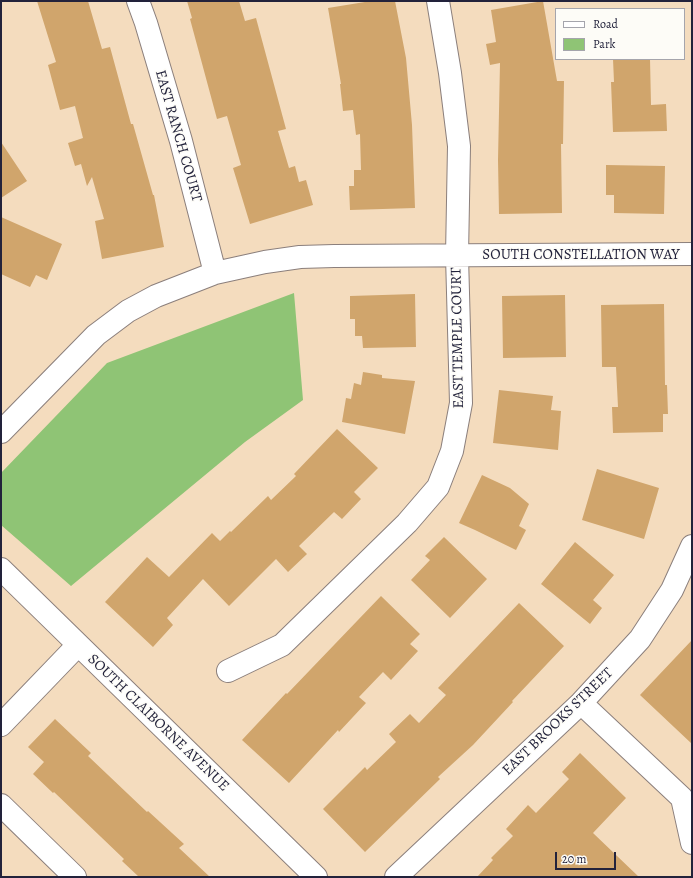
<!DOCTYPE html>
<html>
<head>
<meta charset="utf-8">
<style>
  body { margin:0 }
  #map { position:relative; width:693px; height:878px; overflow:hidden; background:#f4dcbe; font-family:Alegreya,serif }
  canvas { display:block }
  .frame { position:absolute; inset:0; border:2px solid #22223b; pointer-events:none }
  .legend { position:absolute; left:555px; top:8px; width:130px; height:52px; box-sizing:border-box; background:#fdfcf7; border:1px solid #a5a5ac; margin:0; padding:5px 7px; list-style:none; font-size:12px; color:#22223b }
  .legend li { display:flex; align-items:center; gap:8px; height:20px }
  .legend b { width:20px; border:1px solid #a5a5ac }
  .scale { position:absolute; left:555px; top:852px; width:61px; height:18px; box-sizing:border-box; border:2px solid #22223b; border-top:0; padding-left:5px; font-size:12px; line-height:14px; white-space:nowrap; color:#22223b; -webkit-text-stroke:3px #fdfcf7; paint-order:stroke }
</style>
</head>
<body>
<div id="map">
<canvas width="693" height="878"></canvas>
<div class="frame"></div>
<ul class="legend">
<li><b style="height:5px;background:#fff"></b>Road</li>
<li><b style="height:11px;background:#8fc475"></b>Park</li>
</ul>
<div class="scale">20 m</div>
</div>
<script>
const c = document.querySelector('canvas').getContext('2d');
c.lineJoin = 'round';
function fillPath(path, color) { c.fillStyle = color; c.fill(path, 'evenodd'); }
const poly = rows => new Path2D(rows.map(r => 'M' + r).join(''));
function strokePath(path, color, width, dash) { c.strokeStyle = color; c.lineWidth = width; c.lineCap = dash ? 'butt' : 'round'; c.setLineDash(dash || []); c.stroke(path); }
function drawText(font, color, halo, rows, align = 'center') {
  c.font = font + ' Alegreya,serif'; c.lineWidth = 3; c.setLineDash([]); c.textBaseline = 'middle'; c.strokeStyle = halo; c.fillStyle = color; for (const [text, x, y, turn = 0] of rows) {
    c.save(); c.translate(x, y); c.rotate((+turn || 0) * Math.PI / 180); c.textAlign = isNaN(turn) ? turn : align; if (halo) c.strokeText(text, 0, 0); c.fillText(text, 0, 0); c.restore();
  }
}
fillPath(poly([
  [294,293,303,400,245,442,71,586,1,525,1,473,107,363]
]), '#8fc475');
fillPath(poly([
  [37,1,88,1,102,49,110,47,131,124,133,124,153,195,154,195,164,247,102,259,95,221,104,219,92,177,87,186,81,164,75,166,68,143,83,138,75,106,60,110,48,65,56,62],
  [187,1,239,1,245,21,256,18,286,129,278,131,289,168,295,166,299,182,306,180,313,205,250,224,233,168,241,165,227,116,217,119,190,19,192,18],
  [371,1,395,1,406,58,412,125,415,208,350,210,349,186,354,186,354,170,361,170,360,134,356,135,353,110,343,111,340,84,341,84,328,8],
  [543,1,557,81,564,81,563,144,561,144,562,213,499,214,498,160,500,63,490,65,486,44,496,42,491,10],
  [613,59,650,59,651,105,666,104,667,131,613,132,611,82,614,82],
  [1,142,27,181,1,198],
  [606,165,665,166,664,214,614,213,614,195,606,195],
  [1,217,62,244,47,280,36,275,30,287,1,274],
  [415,294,416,347,363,348,362,336,355,336,355,319,350,319,350,296],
  [565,295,566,357,503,358,502,296],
  [664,304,665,385,667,385,668,414,663,414,663,432,613,433,612,407,618,407,616,367,602,367,601,305],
  [363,372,382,375,382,378,415,381,405,434,342,422,346,398,351,399,354,383,361,385],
  [499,390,553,396,551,410,561,411,558,450,493,443],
  [337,429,378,468,354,492,361,499,342,519,334,512,299,546,307,554,288,572,276,559,229,606,203,579,167,618,173,625,153,647,105,602,147,557,169,577,212,533,220,541,230,531,231,532,268,496,271,500,296,476,294,474],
  [597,469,659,488,644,539,582,520],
  [482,475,510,488,529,504,519,526,526,530,516,550,475,530,459,523],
  [444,537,487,579,450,618,411,580,430,560,425,556],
  [575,542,614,575,593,600,602,608,590,624,541,584],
  [381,596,420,634,410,644,418,651,391,680,383,672,359,697,366,703,339,732,338,730,289,783,242,740,286,693,287,694],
  [519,603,564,646,512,701,513,702,473,745,438,777,440,779,365,852,323,809,365,767,367,770,396,742,389,734,410,714,419,723,446,695,438,688],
  [692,640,692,744,640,695],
  [55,719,91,753,88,756,147,812,148,811,184,844,179,848,210,877,139,877,122,861,124,859,54,792,53,793,33,774,44,762,28,747],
  [580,753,626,798,593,833,639,877,477,877,493,860,491,858,513,836,506,829,528,805,536,813,569,779,562,772]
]), '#d0a56c');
const minor = poly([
  [138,1,146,23,181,141,215,273],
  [1,432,96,335,128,311,156,296,215,273,265,262,300,257,334,256,692,254],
  [1,569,316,877],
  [228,671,282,645,407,523,438,487,452,451,461,403,457,256,459,146,450,73,438,1],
  [581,703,682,798,692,843],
  [1,725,78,645],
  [1,805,75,877],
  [396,877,581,703,640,639,672,590,692,546]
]);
strokePath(minor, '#8b7f7c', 24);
strokePath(minor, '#fff', 22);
drawText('15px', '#22223b', '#fdfcf7', [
  ["EAST RANCH COURT",178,136,74],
  ["SOUTH CONSTELLATION WAY",581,255],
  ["EAST TEMPLE COURT",458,338,-91],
  ["EAST BROOKS STREET",558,722,-44],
  ["SOUTH CLAIBORNE AVENUE",158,723,44]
]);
</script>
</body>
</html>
